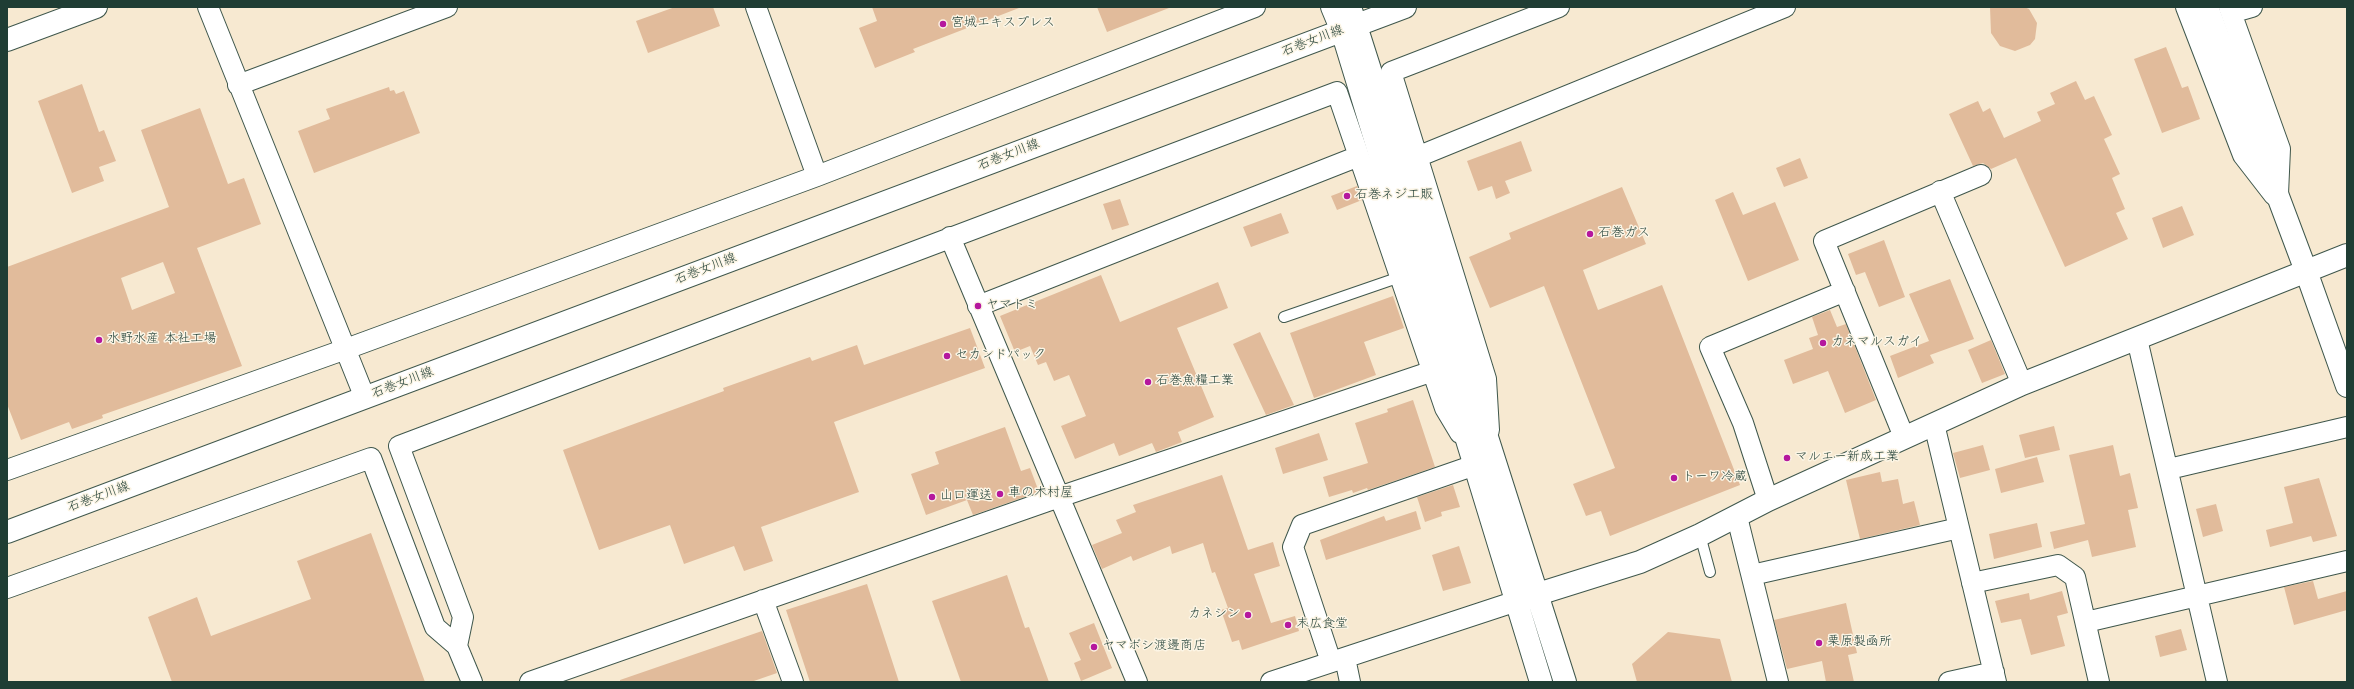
<!DOCTYPE html>
<html>
<head>
<meta charset="utf-8">
<style>
  body { margin:0 }
  #map { position:relative; width:2354px; height:689px; overflow:hidden; background:#f7e9d1; font-family:Kalam,sans-serif }
  canvas { display:block }
  .frame { position:absolute; inset:0; border:8px solid #1f3d34; pointer-events:none }
</style>
</head>
<body>
<div id="map">
<canvas width="2354" height="689"></canvas>
<div class="frame"></div>
</div>
<script>
const c = document.querySelector('canvas').getContext('2d');
c.lineJoin = 'round';
function fillPath(path, color) { c.fillStyle = color; c.fill(path, 'evenodd'); }
const poly = rows => new Path2D(rows.map(r => 'M' + r).join(''));
function strokePath(path, color, width, dash) { c.strokeStyle = color; c.lineWidth = width; c.lineCap = dash ? 'butt' : 'round'; c.setLineDash(dash || []); c.stroke(path); }
function drawText(font, color, halo, rows, align = 'center') {
  c.font = font + ' Kalam,"Klee One",sans-serif'; c.lineWidth = 3; c.setLineDash([]); c.textBaseline = 'middle'; c.strokeStyle = halo; c.fillStyle = color; for (const [text, x, y, turn = 0] of rows) {
    c.save(); c.translate(x, y); c.rotate((+turn || 0) * Math.PI / 180); c.textAlign = isNaN(turn) ? turn : align; if (halo) c.strokeText(text, 0, 0); c.fillText(text, 0, 0); c.restore();
  }
}
fillPath(poly([
  [675,7,713,7,720,26,648,53,636,21],
  [872,7,1019,7,1019,8,913,49,915,52,875,68,859,28,877,21],
  [1097,7,1169,7,1169,8,1107,32],
  [1990,7,2024,7,2029,9,2037,23,2035,39,2030,45,2015,51,2000,46,1991,33],
  [2166,47,2182,88,2188,86,2200,119,2162,133,2134,59],
  [2076,81,2085,100,2094,96,2112,135,2104,139,2120,174,2112,178,2125,209,2116,213,2128,239,2065,267,2016,158,1991,169,1983,163,1973,166,1949,114,1978,101,1983,112,1990,108,2004,138,2041,121,2037,112,2055,104,2050,93],
  [82,84,99,132,104,130,116,161,99,167,104,181,72,193,38,101],
  [389,87,390,91,394,90,396,94,404,91,420,133,314,173,298,131,330,119,326,109],
  [200,108,228,184,244,178,261,224,197,248,242,366,102,415,103,418,72,429,69,422,21,440,7,404,7,267,169,207,141,130],
  [163,262,175,293,132,310,121,278],
  [1521,141,1532,171,1505,181,1510,193,1496,199,1492,186,1478,191,1467,161],
  [1800,158,1808,178,1784,187,1776,168],
  [1357,186,1362,200,1337,210,1331,196],
  [1622,187,1646,244,1583,270,1598,310,1662,285,1740,485,1610,536,1601,511,1586,516,1573,484,1615,468,1544,286,1490,308,1469,257,1511,239,1509,233],
  [1733,192,1743,215,1775,202,1799,260,1748,281,1715,200],
  [1120,199,1129,225,1112,230,1103,204],
  [2182,206,2194,235,2163,248,2152,218],
  [1281,213,1289,233,1251,247,1243,227],
  [1884,240,1905,297,1879,307,1865,272,1856,275,1848,254],
  [1101,275,1120,322,1218,282,1228,308,1177,328,1214,417,1178,432,1182,442,1156,452,1152,443,1119,456,1114,443,1075,459,1061,426,1086,416,1069,375,1054,381,1046,362,1038,365,1030,346,1015,352,1000,316],
  [1950,279,1974,339,1930,355,1934,363,1898,378,1890,356,1929,341,1909,294],
  [1393,296,1404,328,1364,342,1376,375,1314,398,1290,333],
  [1830,310,1837,327,1846,324,1876,400,1845,413,1828,371,1793,384,1784,360,1813,349,1809,338,1818,335,1812,317],
  [970,328,985,368,834,422,859,492,761,527,773,561,744,571,734,546,684,564,670,525,599,550,563,450,724,391,723,388,810,357,812,361,857,345,864,365],
  [1260,332,1294,405,1266,415,1233,344],
  [1991,340,2005,374,1982,383,1968,350],
  [1413,400,1435,467,1368,490,1367,488,1353,493,1352,490,1329,497,1323,477,1368,463,1355,423,1388,412,1387,409],
  [2054,426,2060,450,2025,458,2019,435],
  [1005,427,1021,471,1030,468,1039,492,973,515,967,500,926,515,911,474,939,464,935,452],
  [1319,433,1328,460,1283,474,1275,448],
  [1983,445,1990,470,1960,478,1953,453],
  [2113,445,2120,476,2130,473,2138,508,2128,510,2136,547,2092,557,2088,540,2054,549,2050,532,2085,524,2069,455],
  [2037,457,2044,482,2001,493,1995,469],
  [1880,472,1882,482,1898,479,1903,504,1914,501,1920,525,1860,539,1846,480],
  [1222,475,1248,550,1273,542,1280,566,1254,574,1271,623,1295,616,1299,631,1242,650,1239,640,1232,642,1221,610,1228,608,1215,572,1212,573,1203,543,1172,554,1170,546,1133,561,1131,556,1102,569,1092,545,1122,533,1116,520,1136,512,1133,505],
  [2319,478,2337,536,2313,542,2311,536,2270,547,2266,530,2293,523,2284,487],
  [1453,485,1460,507,1441,512,1442,516,1425,522,1417,497],
  [2216,504,2223,531,2203,537,2196,509],
  [1416,511,1421,529,1326,560,1320,540,1384,516,1386,521],
  [2037,523,2042,547,1994,559,1989,534],
  [371,533,425,682,172,682,148,617,197,597,211,636,311,599,297,561],
  [1459,546,1471,583,1443,591,1432,555],
  [1007,575,1025,628,1029,627,1049,682,961,682,932,601],
  [2313,581,2318,599,2347,591,2347,610,2294,625,2284,587],
  [867,584,899,682,810,682,786,610],
  [2062,591,2068,613,2057,616,2065,646,2031,655,2021,619,2001,623,1995,601,2029,593,2030,600],
  [1846,603,1857,653,1848,655,1854,682,1826,682,1822,661,1787,669,1774,620],
  [1094,623,1112,668,1081,681,1074,663,1081,660,1069,633],
  [2181,629,2187,650,2160,657,2155,636],
  [762,631,777,673,751,682,620,682,620,680],
  [1668,632,1720,639,1732,682,1637,682,1632,664]
]), '#e1bb9b');
const lane = poly([
  [1284,317,1400,277],
  [1700,535,1710,572]
]);
const street = poly([
  [208,7,365,398],
  [756,7,817,176],
  [2186,7,2243,155,2274,195],
  [2229,7,2280,149,2278,194],
  [2231,13,2252,7],
  [238,85,447,7],
  [1417,157,1785,7],
  [1940,191,2022,384],
  [950,237,1137,682],
  [978,306,1359,156],
  [2137,339,2217,682],
  [1934,424,1996,682],
  [1489,430,1486,379,1391,72,1559,7],
  [1904,437,1824,241,1981,175],
  [2169,469,2347,427],
  [7,470,346,349,817,176,1255,7],
  [1768,500,1743,423,1710,347,1845,291],
  [1737,517,1778,682],
  [1752,575,1959,528],
  [1972,583,2058,565,2075,577,2099,682],
  [7,588,371,458,435,627,457,646,472,682],
  [763,600,793,682],
  [2086,622,2347,561],
  [457,646,463,617,399,446,1337,92,1445,408,1460,433],
  [1345,658,1350,682],
  [1331,662,1293,547,1302,525,1475,465],
  [530,682,1059,497,1433,371],
  [1271,682,1532,596],
  [1949,682,1994,672]
]);
const secondary = poly([
  [1332,7,1342,31,1541,682],
  [1350,7,1565,682],
  [2207,7,2306,271,2347,386],
  [7,40,96,7],
  [7,532,1405,7],
  [1538,594,1640,562,1700,535,1768,500,2022,384,2347,255]
]);
strokePath(lane, '#3f574c', 12);
strokePath(street, '#3f574c', 22);
strokePath(secondary, '#3f574c', 24);
strokePath(lane, '#fff', 10);
strokePath(street, '#fff', 20);
strokePath(secondary, '#fff', 22);
for (const [x, y, r, color] of [
  [943,24,4,"#b5179e"],
  [1347,196,4,"#b5179e"],
  [1590,234,4,"#b5179e"],
  [978,306,4,"#b5179e"],
  [99,340,4,"#b5179e"],
  [1823,343,4,"#b5179e"],
  [947,356,4,"#b5179e"],
  [1148,382,4,"#b5179e"],
  [1787,458,4,"#b5179e"],
  [1674,478,4,"#b5179e"],
  [1000,494,4,"#b5179e"],
  [932,497,4,"#b5179e"],
  [1248,615,4,"#b5179e"],
  [1288,625,4,"#b5179e"],
  [1819,643,4,"#b5179e"],
  [1094,647,4,"#b5179e"]
]) { const dot = new Path2D(); dot.arc(x, y, r, 0, 2 * Math.PI); c.fillStyle = color; c.fill(dot); strokePath(dot, '#fcf5e5', 1.5); }
drawText('13px', '#1f3d34', '#fcf5e5', [
  ["宮城エキスプレス",951,24],
  ["石巻ネジ工販",1355,196],
  ["石巻ガス",1598,234],
  ["ヤマトミ",986,306],
  ["水野水産 本社工場",107,340],
  ["カネマルスガイ",1831,343],
  ["セカンドパック",955,356],
  ["石巻魚糧工業",1156,382],
  ["マルエー新成工業",1795,458],
  ["トーワ冷蔵",1682,478],
  ["車の木村屋",1008,494],
  ["山口運送",940,497],
  ["カネシン",1240,615,"right"],
  ["末広食堂",1296,625],
  ["栗原製凾所",1827,643],
  ["ヤマボシ渡邊商店",1102,647]
], 'left');
drawText('13px', '#1f3d34', '#fcf5e5', [
  ["石巻女川線",1313,42,-21],
  ["石巻女川線",1009,156,-21],
  ["石巻女川線",706,270,-21],
  ["石巻女川線",403,384,-21],
  ["石巻女川線",99,498,-20]
]);
</script>
</body>
</html>
